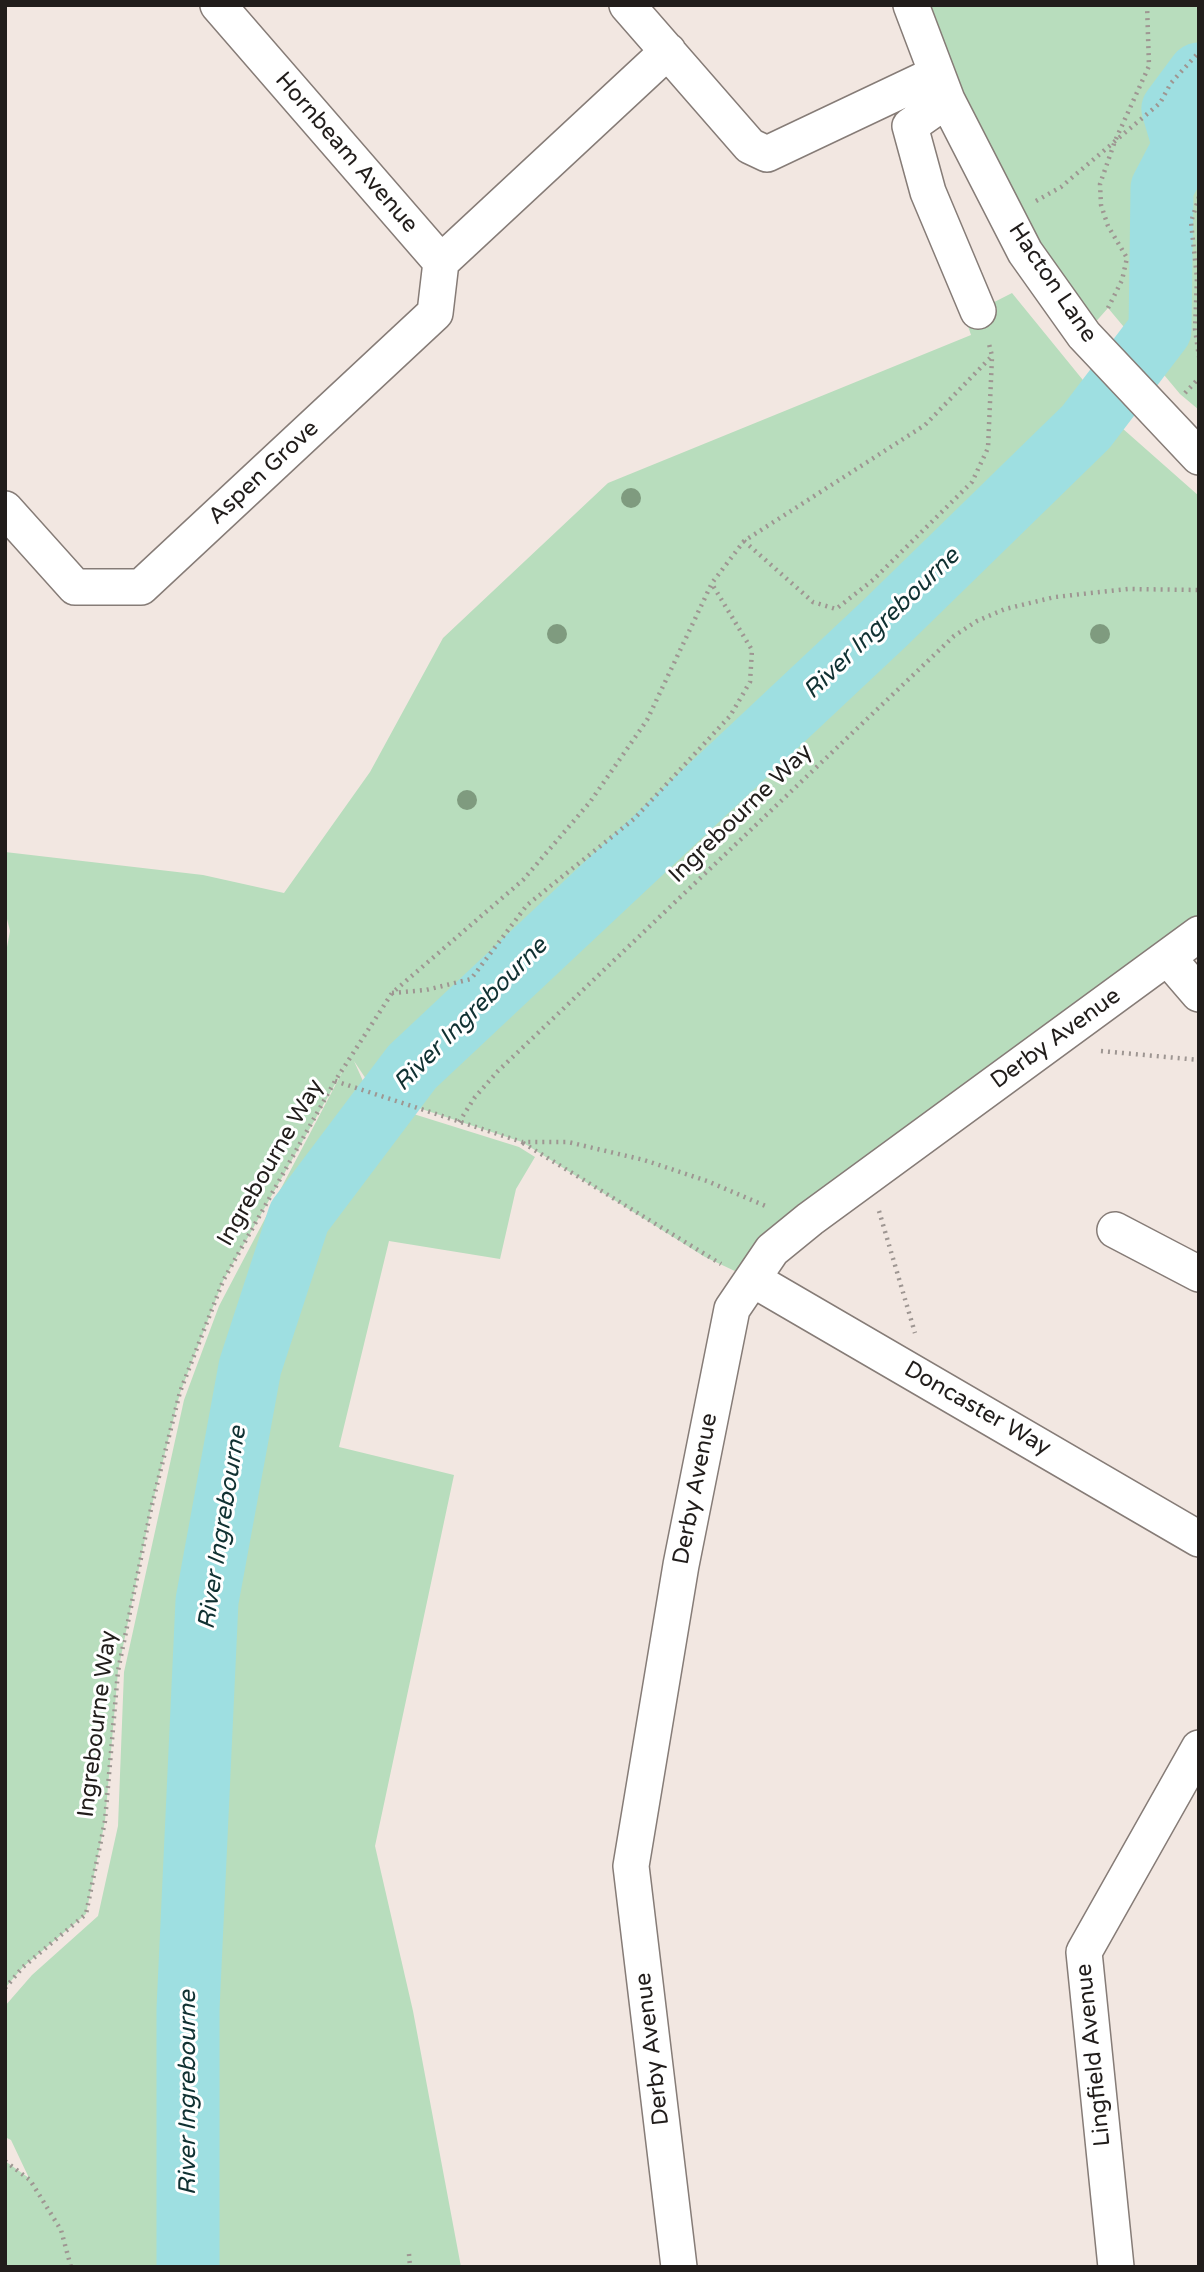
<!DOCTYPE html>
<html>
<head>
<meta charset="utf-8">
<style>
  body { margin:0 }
  #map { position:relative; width:1204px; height:2272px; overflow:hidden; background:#f2e7e1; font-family:"Varela Round",sans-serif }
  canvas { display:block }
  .frame { position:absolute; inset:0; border:7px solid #211d1b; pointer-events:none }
</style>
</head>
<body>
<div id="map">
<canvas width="1204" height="2272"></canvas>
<div class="frame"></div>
</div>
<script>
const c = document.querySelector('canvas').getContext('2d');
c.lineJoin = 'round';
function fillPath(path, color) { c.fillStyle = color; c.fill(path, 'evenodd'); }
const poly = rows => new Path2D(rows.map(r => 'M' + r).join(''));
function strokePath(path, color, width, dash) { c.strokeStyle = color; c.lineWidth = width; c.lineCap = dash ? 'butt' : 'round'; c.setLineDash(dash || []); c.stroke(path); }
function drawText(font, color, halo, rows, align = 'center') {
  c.font = font + ' "Varela Round",sans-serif'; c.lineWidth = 6; c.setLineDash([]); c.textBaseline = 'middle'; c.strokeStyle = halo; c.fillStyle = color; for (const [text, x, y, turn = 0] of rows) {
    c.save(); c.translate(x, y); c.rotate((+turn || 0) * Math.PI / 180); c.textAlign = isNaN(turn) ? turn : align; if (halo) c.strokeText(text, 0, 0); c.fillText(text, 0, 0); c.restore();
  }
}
fillPath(poly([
  [911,5,1199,5,1199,410,1180,394,1108,308,1084,335],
  [1012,293,1122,428,1199,496,1199,934,754,1280,705,1257,522,1142,376,1094,354,1061,372,1101,519,1147,535,1157,516,1189,500,1259,389,1241,339,1447,454,1475,375,1846,413,2011,461,2267,5,2267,5,2161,29,2178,11,2140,5,2137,5,2006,32,1975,98,1916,118,1826,124,1672,184,1400,219,1306,346,1065,223,1281,180,1393,151,1509,118,1671,105,1821,86,1914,23,1967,5,1988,5,958,10,931,5,911,5,852,203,875,284,893,370,772,443,638,608,483,971,335,965,317]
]), '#b8ddbd');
strokePath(poly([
  [188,2267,188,2009,207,1601,250,1367,299,1217,412,1067,885,623,1086,427,1160,330,1162,188,1184,146,1173,109,1199,74]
]), '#9edfe1', 63);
const minor = poly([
  [627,5,750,146,767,154,936,74],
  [911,5,947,100,1025,252,1084,335,1199,457],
  [947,100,910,126,928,192,978,311],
  [441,262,668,51],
  [5,509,75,587,141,587,435,313,441,262,218,5],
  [1168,958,1199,994],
  [1115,1230,1199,1274],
  [754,1280,1199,1539],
  [679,2267,631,1866,681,1565,732,1309,772,1250,810,1219,1199,934],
  [1116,2267,1084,1952,1199,1748]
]);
strokePath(minor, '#867c77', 38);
strokePath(poly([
  [1199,197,1191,222,1197,278,1195,329,1199,357],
  [1036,201,1061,187,1160,103,1171,83,1199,52],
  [1108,308,1122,280,1127,258,1108,226,1101,205,1100,184,1115,141,1149,66,1147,5],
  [1185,393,1199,378],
  [744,541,813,602,836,609,873,580,972,482,988,448,992,357],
  [392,993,426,990,471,979,527,905,634,819,730,716,750,682,752,650,712,584],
  [1101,1051,1199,1060],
  [335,1081,522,1142,568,1142,644,1160,707,1181,768,1207],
  [459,1122,475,1097,498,1071,954,636,977,621,1005,609,1055,597,1128,589,1199,590],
  [523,1143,721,1264],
  [879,1211,915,1333],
  [5,1988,23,1967,86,1914,105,1821,118,1671,151,1509,180,1392,223,1281,335,1081,392,993,523,880,590,802,647,720,712,583,744,541,925,425,992,356,989,344],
  [5,2161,30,2180,61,2230,71,2267],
  [409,2254,410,2267]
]), '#9e9692', 4.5, [2, 5]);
strokePath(minor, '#fff', 35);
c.fillStyle = '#7f9b7f';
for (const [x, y] of [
  [631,498],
  [557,634],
  [1100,634],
  [467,800]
]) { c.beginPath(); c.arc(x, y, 10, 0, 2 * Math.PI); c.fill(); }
drawText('23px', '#211d1b', '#fff', [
  ["Hornbeam Avenue",346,153,49],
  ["Hacton Lane",1052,283,56],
  ["Aspen Grove",264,473,-43],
  ["Ingrebourne Way",741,814,-44],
  ["Derby Avenue",1056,1039,-36],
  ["Ingrebourne Way",271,1163,-60],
  ["Doncaster Way",977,1409,30],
  ["Derby Avenue",696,1489,-79],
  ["Ingrebourne Way",98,1724,-83],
  ["Derby Avenue",653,2049,-97],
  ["Lingfield Avenue",1094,2055,-96]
]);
drawText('italic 24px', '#103132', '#fff', [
  ["River Ingrebourne",882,624,-44],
  ["River Ingrebourne",471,1015,-45],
  ["River Ingrebourne",223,1528,-81],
  ["River Ingrebourne",189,2093,-90]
]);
</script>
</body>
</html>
